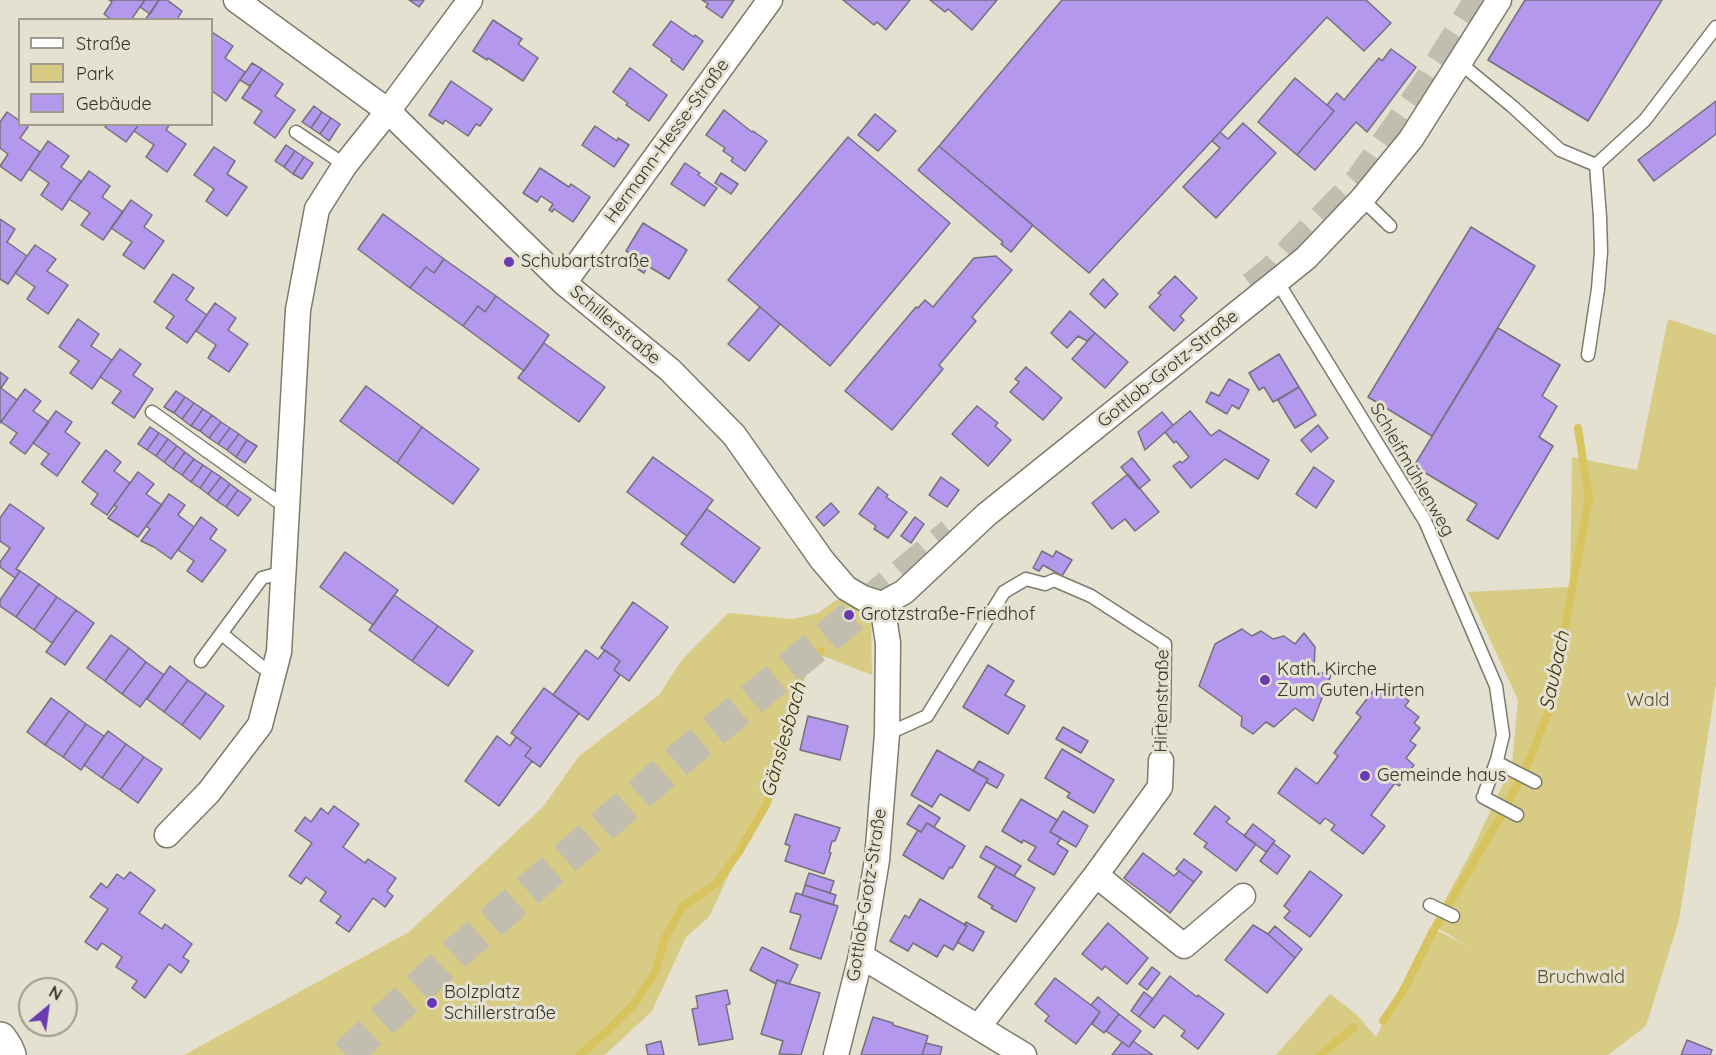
<!DOCTYPE html>
<html>
<head>
<meta charset="utf-8">
<style>
  body { margin:0 }
  #map { position:relative; width:1716px; height:1055px; overflow:hidden; background:#e4e1d0; font-family:Quicksand,sans-serif }
  canvas { display:block }
  .legend { position:absolute; left:18px; top:18px; width:195px; height:108px; box-sizing:border-box; background:#e4e1d0; border:2px solid #9e9b8e; margin:0; padding:8px 10px; list-style:none; font-size:18px; color:#34332c }
  .legend li { display:flex; align-items:center; gap:12px; height:30px }
  .legend b { width:30px; border:2px solid #9e9b8e }
  .north { position:absolute; left:18px; top:977px; width:60px; height:60px; box-sizing:border-box; background:#e4e1d0; border:2px solid #9e9b8e; border-radius:50%; rotate:29deg; font-size:16px; font-weight:700; line-height:24px; text-align:center; color:#34332c }
  .north::after { content:''; display:block; margin:auto; width:21px; height:27px; background:#6a3ab1; clip-path:polygon(50% 0,100% 100%,50% 72%,0 100%) }
</style>
</head>
<body>
<div id="map">
<canvas width="1716" height="1055"></canvas>
<ul class="legend">
<li><b style="height:8px;background:#fff"></b>Straße</li>
<li><b style="height:16px;background:#d8cb83"></b>Park</li>
<li><b style="height:16px;background:#b398ed"></b>Gebäude</li>
</ul>
<div class="north">N</div>
</div>
<script>
const c = document.querySelector('canvas').getContext('2d');
c.lineJoin = 'round';
function fillPath(path, color) { c.fillStyle = color; c.fill(path, 'evenodd'); }
const poly = rows => new Path2D(rows.map(r => 'M' + r).join(''));
function strokePath(path, color, width, dash) { c.strokeStyle = color; c.lineWidth = width; c.lineCap = dash ? 'butt' : 'round'; c.setLineDash(dash || []); c.stroke(path); }
function drawText(font, color, halo, rows, align = 'center') {
  c.font = font + ' Quicksand,sans-serif'; c.lineWidth = 6; c.setLineDash([]); c.textBaseline = 'middle'; c.strokeStyle = halo; c.fillStyle = color; for (const [text, x, y, turn = 0] of rows) {
    c.save(); c.translate(x, y); c.rotate((+turn || 0) * Math.PI / 180); c.textAlign = isNaN(turn) ? turn : align; if (halo) c.strokeText(text, 0, 0); c.fillText(text, 0, 0); c.restore();
  }
}
fillPath(poly([
  [1668,319,1716,335,1716,684,1679,920,1646,1026,1608,1055,1276,1055,1330,994,1356,1014,1376,1037,1430,927,1470,947,1432,925,1474,846,1512,765,1518,700,1468,592,1570,587,1572,457,1637,470],
  [838,599,871,611,872,675,823,656,795,682,775,770,762,804,709,917,686,937,652,1011,605,1055,184,1055,409,932,543,807,579,756,659,695,681,661,728,613,793,619,818,613]
]), '#d8cb83');
strokePath(poly([
  [1383,1021,1402,993,1435,928,1501,816,1525,770,1549,711,1589,499,1578,428],
  [579,1055,604,1034,634,1004,656,971,664,940,683,906,716,884,739,852,766,805,780,767,793,699,802,674,821,651],
  [1320,1055,1354,1027]
]), '#d7c45f', 8);
const building = poly([
  [109,0,143,0,144,1,131,20,112,20,104,14,112,2,109,0],
  [159,0,167,0,182,11,177,20,145,20,159,0],
  [159,0,150,14,140,7,145,0,159,0],
  [409,0,424,0,419,7,409,0],
  [702,0,734,0,722,18,706,7,708,4,702,0],
  [843,0,910,0,886,30,877,22,874,25,843,0],
  [930,0,997,0,972,30,948,9,945,12,930,0],
  [1062,0,1366,0,1391,23,1364,51,1327,17,1089,273,939,146,1062,0],
  [1525,0,1662,0,1588,121,1488,60,1525,0],
  [493,20,522,39,518,44,538,58,523,81,488,58,487,60,473,51,493,20],
  [671,21,694,37,695,35,703,41,683,70,671,61,672,59,653,45,671,21],
  [212,32,233,46,225,58,245,72,226,101,212,91,212,32],
  [1391,49,1416,67,1367,132,1356,122,1315,170,1297,155,1334,111,1327,105,1337,93,1344,100,1379,58,1382,61,1391,49],
  [252,63,262,69,250,86,240,80,252,63],
  [630,68,667,95,649,121,626,105,628,103,613,92,630,68],
  [262,69,283,84,275,96,295,110,275,138,254,123,262,111,242,98,262,69],
  [1295,78,1334,111,1297,155,1258,122,1295,78],
  [451,81,492,109,480,126,476,124,468,136,445,120,443,124,429,115,451,81],
  [1716,101,1716,134,1654,181,1638,160,1716,101],
  [314,106,322,112,311,128,302,122,314,106],
  [724,110,752,132,753,131,767,141,745,171,731,161,733,158,723,151,725,148,706,135,724,110],
  [7,112,20,121,20,124,25,124,28,127,20,138,40,152,21,181,0,166,8,154,0,148,0,122,7,112],
  [322,112,331,118,320,134,311,128,322,112],
  [875,114,896,131,878,151,858,135,875,114],
  [331,118,340,124,329,141,320,134,331,118],
  [1243,123,1276,153,1216,218,1183,187,1220,148,1212,141,1220,132,1228,139,1243,123],
  [107,124,139,124,126,142,105,127,107,124],
  [139,124,170,124,166,130,186,144,167,172,146,157,154,145,134,131,139,124],
  [595,126,617,141,618,138,629,145,614,167,582,145,595,126],
  [848,137,950,223,830,366,728,280,848,137],
  [48,141,69,156,61,167,81,181,62,210,41,195,49,183,29,169,48,141],
  [286,145,295,151,284,167,275,161,286,145],
  [939,146,1033,225,1011,252,1001,244,1003,242,918,170,939,146],
  [214,147,235,161,227,174,247,187,227,216,206,201,214,189,194,175,214,147],
  [295,151,304,157,293,174,284,167,295,151],
  [304,157,313,163,302,179,293,174,304,157],
  [685,163,700,173,698,175,717,188,704,206,671,184,685,163],
  [540,168,569,187,571,184,590,197,573,222,554,209,552,212,549,210,553,204,541,196,537,202,523,193,540,168],
  [89,171,110,186,102,197,123,212,103,240,81,225,90,213,69,199,89,171],
  [721,173,738,184,731,194,715,183,721,173],
  [131,200,152,215,144,227,164,241,144,269,123,255,132,242,111,228,131,200],
  [383,214,444,259,434,273,426,267,410,288,358,249,383,214],
  [0,219,15,229,7,242,27,256,8,284,0,279,0,219],
  [643,223,687,250,669,279,648,266,644,273,628,263,633,255,626,251,643,223],
  [1471,227,1535,266,1432,436,1368,397,1471,227],
  [35,245,56,259,47,271,68,285,48,314,27,299,35,287,15,273,35,245],
  [996,256,1012,270,972,317,976,321,939,365,943,369,892,430,845,391,916,307,918,308,925,300,933,307,974,258,996,256],
  [444,259,496,296,485,312,478,306,463,326,410,288,426,267,434,273,444,259],
  [173,274,194,288,186,300,207,315,187,343,166,328,174,316,154,302,173,274],
  [1175,276,1197,298,1180,316,1184,320,1174,331,1149,307,1161,295,1158,293,1175,276],
  [1103,279,1118,294,1105,308,1090,294,1103,279],
  [496,296,549,335,524,371,463,326,478,306,485,312,496,296],
  [215,303,236,318,228,330,248,344,229,372,208,358,216,345,196,331,215,303],
  [760,307,780,324,749,361,728,344,760,307],
  [1070,311,1095,333,1087,341,1078,336,1067,348,1051,333,1070,311],
  [78,319,99,334,91,346,112,360,92,389,70,373,79,361,59,347,78,319],
  [1498,328,1560,365,1542,396,1557,406,1539,437,1553,446,1498,539,1467,520,1477,504,1414,466,1498,328],
  [1095,333,1128,362,1105,388,1072,359,1095,333],
  [544,343,605,387,579,422,518,378,544,343],
  [120,349,141,364,133,375,153,389,134,418,112,403,121,391,100,377,120,349],
  [1279,354,1299,387,1273,402,1264,387,1259,390,1249,373,1279,354],
  [1026,367,1062,398,1043,420,1010,392,1019,382,1015,379,1026,367],
  [0,372,8,378,1,388,17,400,0,423,0,372],
  [1229,379,1249,390,1239,409,1232,405,1227,414,1206,402,1211,392,1219,396,1229,379],
  [366,386,422,427,397,463,340,421,366,386],
  [1299,387,1316,415,1295,428,1278,400,1299,387],
  [25,389,41,401,33,411,49,422,25,454,10,443,17,433,1,422,25,389],
  [176,391,185,397,174,413,164,407,176,391],
  [185,397,194,403,182,419,174,413,185,397],
  [194,403,203,409,191,426,182,419,194,403],
  [977,406,998,423,995,426,1011,440,988,466,952,434,977,406],
  [203,409,212,415,200,431,191,426,203,409],
  [56,411,72,422,65,432,80,443,57,476,41,464,49,454,33,443,56,411],
  [1190,411,1211,436,1219,430,1269,460,1258,479,1225,459,1191,488,1173,466,1180,461,1182,463,1189,457,1176,441,1174,443,1165,432,1190,411],
  [1162,412,1173,425,1145,450,1138,432,1162,412],
  [212,415,221,422,209,438,200,431,212,415],
  [221,422,230,428,218,444,209,438,221,422],
  [1318,425,1328,438,1311,452,1301,440,1318,425],
  [150,427,159,433,147,450,138,444,150,427],
  [422,427,479,469,453,504,397,463,422,427],
  [230,428,239,434,227,450,218,444,230,428],
  [159,433,168,439,156,456,147,450,159,433],
  [239,434,247,440,236,457,227,450,239,434],
  [168,439,177,446,164,462,156,456,168,439],
  [247,440,257,446,245,463,236,457,247,440],
  [177,446,185,452,173,469,164,462,177,446],
  [106,450,121,462,114,471,130,483,107,515,91,504,98,494,82,482,106,450],
  [185,452,194,459,182,475,173,469,185,452],
  [653,457,713,500,687,536,627,492,653,457],
  [1132,458,1150,480,1139,489,1121,467,1132,458],
  [194,459,203,465,191,482,182,475,194,459],
  [203,465,212,471,200,488,191,482,203,465],
  [1314,467,1334,481,1316,508,1296,494,1314,467],
  [212,471,221,477,208,494,200,488,212,471],
  [138,472,154,484,146,494,162,505,138,537,108,518,117,507,114,505,138,472],
  [1128,474,1159,512,1135,531,1125,519,1112,529,1092,503,1128,474],
  [221,477,230,484,217,501,208,494,221,477],
  [941,477,959,490,947,507,929,495,941,477],
  [230,484,238,490,226,507,217,501,230,484],
  [878,487,888,495,886,497,907,512,888,538,874,529,876,526,859,514,878,487],
  [238,490,251,499,238,516,226,507,238,490],
  [169,494,185,505,178,515,194,527,171,559,154,547,141,541,150,529,146,526,169,494],
  [831,503,839,512,824,526,816,517,831,503],
  [10,504,44,528,16,569,20,571,15,578,0,567,0,562,10,548,0,541,0,518,10,504],
  [707,509,760,548,734,583,681,544,707,509],
  [201,517,217,529,210,539,226,550,202,582,187,571,194,561,178,550,201,517],
  [915,517,924,524,911,543,901,536,915,517],
  [1042,551,1053,557,1056,551,1072,560,1062,576,1043,565,1039,571,1033,568,1042,551],
  [345,552,398,590,373,625,320,587,345,552],
  [20,571,39,584,16,617,0,606,0,600,20,571],
  [39,584,57,597,34,630,16,617,39,584],
  [394,595,438,626,412,661,369,630,394,595],
  [57,597,76,610,52,643,34,630,57,597],
  [633,602,668,627,629,681,614,670,620,661,601,648,633,602],
  [76,610,94,623,65,665,46,652,76,610],
  [438,626,473,651,448,686,412,661,438,626],
  [1242,629,1252,636,1261,631,1273,639,1284,636,1295,644,1304,633,1315,647,1314,671,1331,675,1313,721,1295,708,1274,727,1266,722,1253,734,1241,726,1242,717,1199,686,1215,644,1242,629],
  [111,635,129,648,105,681,87,668,111,635],
  [129,648,146,662,122,694,105,681,129,648],
  [586,650,598,659,605,650,620,661,614,670,620,675,588,720,553,695,586,650],
  [146,662,164,675,140,707,122,694,146,662],
  [988,665,1014,681,1005,695,1025,706,1008,734,963,707,988,665],
  [170,666,188,680,164,712,147,699,170,666],
  [188,680,206,693,182,725,164,712,188,680],
  [1377,686,1390,696,1394,689,1409,701,1405,706,1419,717,1414,723,1420,728,1410,741,1416,745,1406,758,1414,765,1399,786,1395,783,1371,815,1385,826,1363,854,1331,830,1335,825,1325,818,1320,824,1278,793,1296,768,1317,784,1338,756,1334,753,1361,717,1356,713,1377,686],
  [544,688,579,713,540,767,525,756,531,748,511,733,544,688],
  [206,693,224,706,200,739,182,725,206,693],
  [51,698,69,711,45,745,27,732,51,698],
  [69,711,86,724,63,757,45,745,69,711],
  [808,716,848,726,840,760,800,750,808,716],
  [86,724,104,736,81,770,63,757,86,724],
  [1063,727,1088,741,1081,753,1056,739,1063,727],
  [108,731,126,744,102,778,84,765,108,731],
  [497,736,510,746,516,737,531,748,525,756,532,761,499,806,465,781,497,736],
  [126,744,144,757,120,790,102,778,126,744],
  [1062,749,1114,780,1094,813,1067,797,1070,793,1045,778,1062,749],
  [937,750,988,779,969,811,940,794,932,807,911,795,937,750],
  [144,757,162,769,138,803,120,790,144,757],
  [979,761,1004,775,997,788,986,782,988,779,973,771,979,761],
  [1021,799,1057,820,1050,832,1061,838,1057,844,1068,851,1054,875,1028,860,1036,847,1023,840,1022,843,1002,831,1021,799],
  [919,805,940,818,934,827,927,823,921,832,907,824,919,805],
  [334,806,359,824,343,847,365,863,368,859,396,878,387,891,393,896,385,907,373,898,349,932,336,923,341,916,320,901,326,892,306,877,301,884,289,876,312,843,295,831,305,817,311,822,321,808,328,814,334,806],
  [1215,806,1230,818,1226,822,1256,844,1236,871,1204,847,1207,843,1194,834,1215,806],
  [1063,811,1088,826,1076,847,1050,832,1063,811],
  [795,814,840,828,835,841,832,841,829,852,831,853,824,874,785,861,790,846,785,844,795,814],
  [927,823,965,846,952,868,950,867,943,879,903,855,918,830,921,832,927,823],
  [1253,824,1275,841,1266,852,1244,836,1253,824],
  [1273,843,1290,856,1277,874,1260,861,1273,843],
  [986,846,1021,866,1014,876,980,857,986,846],
  [1143,853,1174,876,1179,871,1194,882,1170,913,1124,878,1143,853],
  [1184,859,1202,872,1194,882,1176,869,1184,859],
  [996,866,1035,888,1016,922,991,908,993,906,978,897,996,866],
  [1310,871,1342,895,1310,937,1284,918,1290,911,1284,906,1310,871],
  [130,872,155,890,139,913,162,929,165,924,192,944,183,957,189,961,181,973,169,964,145,998,132,988,137,981,116,967,122,957,102,943,97,950,85,942,108,909,90,897,101,883,107,888,117,874,124,879,130,872],
  [809,873,834,881,830,893,805,885,809,873],
  [805,885,836,895,833,905,802,895,805,885],
  [796,893,838,906,821,959,790,949,801,915,790,912,796,893],
  [920,899,967,926,953,950,944,945,937,957,913,943,908,951,890,941,905,915,909,918,920,899],
  [966,922,984,932,973,951,957,942,967,926,964,925,966,922],
  [1108,923,1148,958,1127,984,1105,966,1102,970,1082,954,1108,923],
  [1253,925,1268,934,1295,958,1267,993,1225,960,1253,925],
  [1275,926,1302,949,1295,958,1268,934,1275,926],
  [762,947,798,965,789,984,777,980,776,984,750,970,762,947],
  [1152,967,1160,973,1147,990,1139,984,1152,967],
  [1170,976,1197,997,1198,995,1224,1014,1198,1049,1181,1036,1185,1031,1164,1015,1154,1028,1139,1017,1170,976],
  [1055,978,1100,1012,1076,1044,1045,1021,1049,1016,1035,1004,1055,978],
  [777,980,820,993,801,1055,779,1054,783,1041,761,1034,777,980],
  [727,990,730,1004,726,1005,733,1039,699,1045,692,1009,698,1008,696,996,727,990],
  [1144,992,1153,999,1139,1017,1131,1011,1144,992],
  [1098,997,1119,1014,1104,1033,1092,1024,1100,1012,1091,1005,1098,997],
  [1119,1014,1141,1031,1129,1047,1106,1031,1119,1014],
  [873,1017,893,1023,893,1025,928,1036,922,1055,861,1055,873,1017],
  [1687,1040,1712,1050,1710,1055,1681,1055,1687,1040],
  [661,1041,664,1055,648,1055,646,1045,661,1041],
  [1133,1041,1153,1055,1112,1055,1122,1042,1129,1047,1133,1041],
  [926,1043,942,1047,940,1055,922,1055,926,1043]
]);
fillPath(building, '#b398ed');
strokePath(building, '#74707f', 1.5);
strokePath(poly([
  [1253,288,1272,273,1361,182,1425,90,1481,0],
  [346,1055,455,954,694,747,952,534]
]), '#c1beaf', 33, [33, 16]);
const lane = poly([
  [1460,63,1513,107,1560,150,1596,165,1645,120,1716,27],
  [296,132,345,165],
  [1362,199,1390,226],
  [1277,281,1425,521,1496,686,1503,735,1497,760,1485,792],
  [1588,355,1598,289,1601,252,1600,217,1596,165],
  [152,412,287,508],
  [222,634,262,667],
  [201,661,262,578,284,572],
  [887,734,927,716,1004,592,1026,579,1045,584,1054,580,1091,596,1165,644,1164,719,1159,731,1161,761],
  [1496,762,1535,782],
  [1483,797,1517,815],
  [1430,905,1453,916]
]);
const street = poly([
  [236,0,388,111,564,283,670,370,734,435,822,560,846,588,863,598,882,604],
  [564,283,770,0],
  [882,604,904,592,986,515,1306,258,1362,199,1411,139,1499,0],
  [167,835,209,792,260,725,279,652,298,310,317,209,345,165,388,111,470,0],
  [1096,875,1184,946,1243,896],
  [861,956,1024,1055],
  [979,1026,1096,875,1160,787,1161,761],
  [836,1055,861,956,877,860,887,734,888,643,882,604]
]);
const secondary = poly([
  [0,1039,6,1048,9,1055]
]);
strokePath(lane, '#7d7b6b', 15);
strokePath(street, '#7d7b6b', 27);
strokePath(secondary, '#7d7b6b', 36);
strokePath(lane, '#fff', 12);
strokePath(street, '#fff', 24);
strokePath(secondary, '#fff', 33);
for (const [x, y, r, color] of [
  [509,262,6,"#6a3ab1"],
  [849,615,6,"#6a3ab1"],
  [1265,680,6,"#6a3ab1"],
  [1365,776,6,"#6a3ab1"],
  [432,1003,6,"#6a3ab1"]
]) { const dot = new Path2D(); dot.arc(x, y, r, 0, 2 * Math.PI); c.fillStyle = color; c.fill(dot); strokePath(dot, '#e4e1d0', 2); }
drawText('18px', '#34332c', '#e4e1d0', [
  ["Hermann-Hesse-Straße",667,141,-54],
  ["Schillerstraße",615,325,40],
  ["Gottlob-Grotz-Straße",1168,369,-39],
  ["Schleifmühlenweg",1412,470,60],
  ["Hirtenstraße",1162,701,-89],
  ["Gottlob-Grotz-Straße",867,895,-81]
]);
drawText('18px', '#34332c', '#e4e1d0', [
  ["Schubartstraße",521,262],
  ["Grotzstraße-Friedhof",861,615],
  ["Kath. Kirche",1277,670],
  ["Zum Guten Hirten",1277,691],
  ["Gemeinde haus",1377,776],
  ["Bolzplatz",444,993],
  ["Schillerstraße",444,1014]
], 'left');
drawText('18px', '#585026', '#e4e1d0', [
  ["Wald",1648,701],
  ["Bruchwald",1581,978]
]);
drawText('italic 20px', '#3b3306', '#e4e1d0', [
  ["Saubach",1555,671,-78],
  ["Gänslesbach",784,740,-74]
]);
</script>
</body>
</html>
